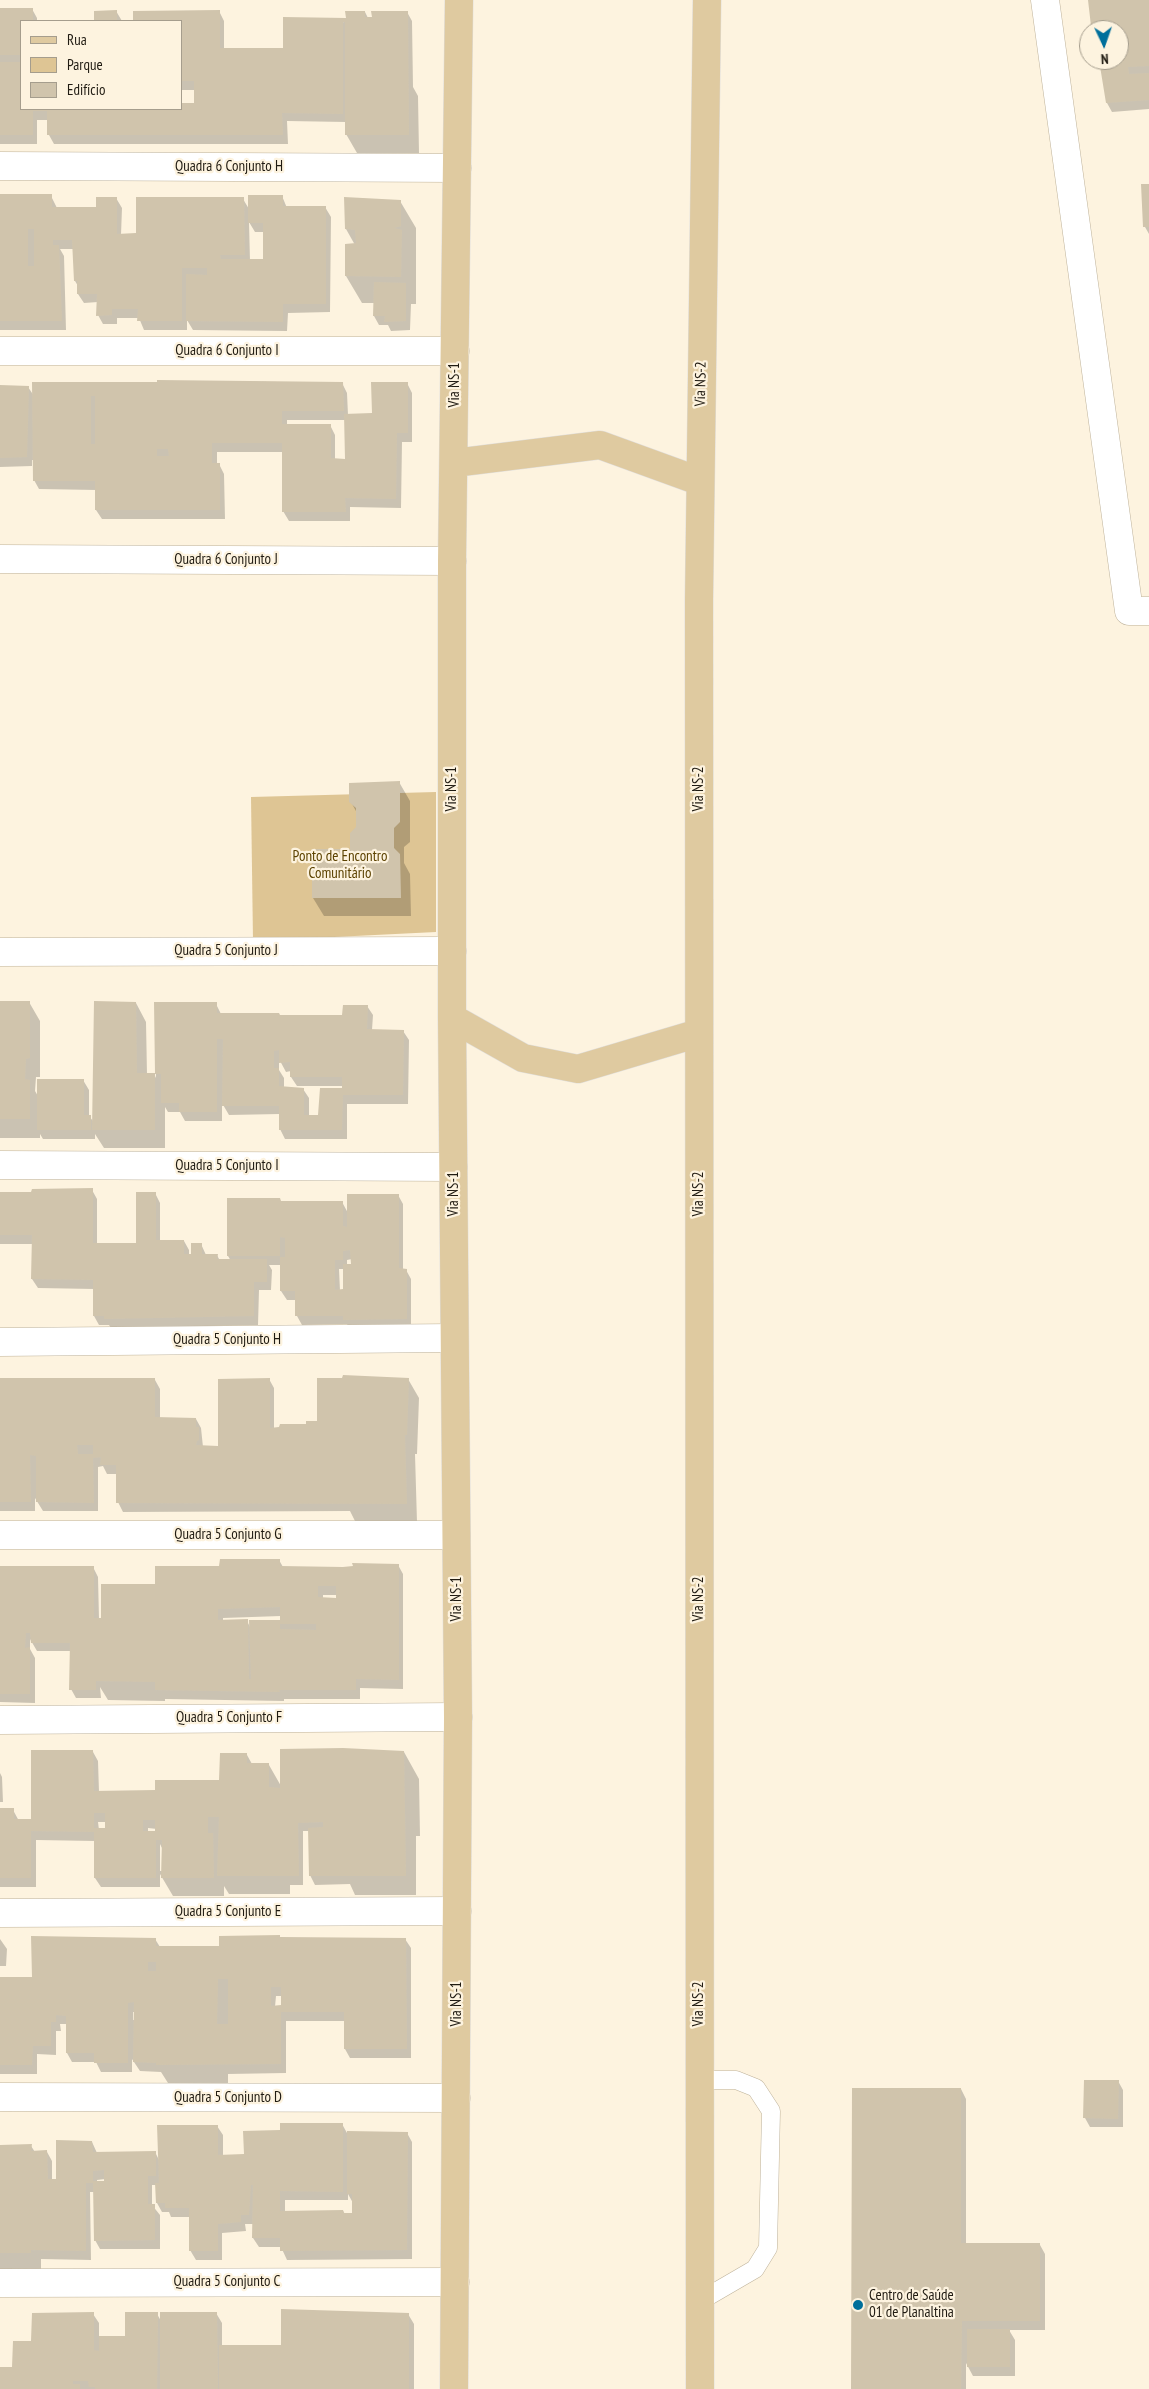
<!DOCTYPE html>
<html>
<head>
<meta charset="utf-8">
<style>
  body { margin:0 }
  #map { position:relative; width:1149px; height:2389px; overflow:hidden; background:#fdf3df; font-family:"PT Sans Narrow",sans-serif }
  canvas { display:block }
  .legend { position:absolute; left:20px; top:20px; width:162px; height:90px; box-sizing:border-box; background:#fdf3df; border:1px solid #a59d8d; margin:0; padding:6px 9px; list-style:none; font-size:15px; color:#201b12 }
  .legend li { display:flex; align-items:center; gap:10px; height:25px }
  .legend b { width:25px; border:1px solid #a59d8d }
  .north { position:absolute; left:1079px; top:20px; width:50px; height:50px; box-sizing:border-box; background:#fdf3df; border:1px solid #a59d8d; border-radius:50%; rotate:177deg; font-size:14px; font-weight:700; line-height:20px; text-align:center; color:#201b12 }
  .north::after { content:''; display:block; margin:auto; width:18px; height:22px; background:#006f9b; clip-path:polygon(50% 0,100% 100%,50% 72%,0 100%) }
</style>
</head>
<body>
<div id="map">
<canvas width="1149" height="2389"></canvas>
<ul class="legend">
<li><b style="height:6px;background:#dfcaa0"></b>Rua</li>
<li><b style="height:14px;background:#dec594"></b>Parque</li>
<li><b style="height:14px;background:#d0c4ac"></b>Edifício</li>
</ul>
<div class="north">N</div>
</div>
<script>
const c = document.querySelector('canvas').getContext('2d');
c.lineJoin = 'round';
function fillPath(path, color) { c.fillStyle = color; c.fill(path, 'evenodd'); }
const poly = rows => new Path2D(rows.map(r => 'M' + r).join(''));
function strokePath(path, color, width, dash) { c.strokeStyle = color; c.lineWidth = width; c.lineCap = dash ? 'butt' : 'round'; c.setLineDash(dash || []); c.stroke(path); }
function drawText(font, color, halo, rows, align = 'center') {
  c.font = font + ' "PT Sans Narrow",sans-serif'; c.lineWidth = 4.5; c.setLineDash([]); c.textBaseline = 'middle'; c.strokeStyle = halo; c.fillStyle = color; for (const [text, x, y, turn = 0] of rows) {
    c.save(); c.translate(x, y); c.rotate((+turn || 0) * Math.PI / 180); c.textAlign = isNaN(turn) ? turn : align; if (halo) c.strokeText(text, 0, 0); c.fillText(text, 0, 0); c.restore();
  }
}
fillPath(poly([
  [436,792,436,932,253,941,251,797]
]), '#dec594');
fillPath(poly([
  [1090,0,1149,0,1149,109,1112,112,1107,103,1100,60,1119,60,1119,30,1095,30],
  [0,9,32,9,37,18,37,21,21,21,21,109,181,109,195,105,195,90,181,90,181,21,134,21,134,12,219,11,224,21,224,49,284,50,365,12,368,18,407,12,412,21,413,87,418,96,419,153,357,153,346,134,346,122,287,121,288,144,54,144,49,135,48,120,37,120,37,144,0,144],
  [116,11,122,21,96,21,96,12],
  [1149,185,1149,234,1145,227],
  [0,195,51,196,57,208,97,208,116,198,122,208,121,235,137,235,243,199,249,209,282,196,287,208,325,207,331,217,330,312,288,313,287,331,193,330,187,320,187,330,144,330,139,318,117,318,117,324,103,324,98,315,98,302,84,303,78,294,78,286,75,281,74,249,60,249,64,256,66,330,0,330],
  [249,222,255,232,265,232,265,260,250,261],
  [400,201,416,228,416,304,411,304,410,330,391,331,388,325,379,325,374,316,374,303,362,303,346,276,346,245,355,245,346,229],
  [219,381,342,383,347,393,348,415,373,414,407,383,412,393,412,442,402,442,401,508,350,507,350,521,289,521,283,511,284,452,217,452,217,464,219,464,224,474,225,519,102,519,96,510,96,490,39,489,34,480,34,460,32,460,32,466,0,467,0,387,28,387,34,396,34,384],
  [287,420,345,420,346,460,335,459,335,435,330,425,287,425],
  [399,782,410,801,410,842,404,847,404,863,410,874,411,916,324,916,313,898,352,850,357,827,357,813,351,802],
  [29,1002,40,1021,40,1077,36,1077,35,1091,38,1096,83,1080,89,1090,89,1116,93,1121,136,1003,146,1022,147,1074,154,1074,156,1078,155,1003,216,1004,221,1014,280,1016,344,1016,367,1006,373,1015,372,1030,403,1031,409,1040,408,1104,347,1104,347,1139,285,1139,280,1129,280,1114,229,1115,222,1103,222,1121,185,1121,180,1112,168,1112,165,1107,165,1148,104,1148,95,1134,95,1139,43,1139,40,1134,40,1138,0,1138,0,1003],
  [279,1059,286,1072,291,1071,291,1077,297,1086,344,1086,344,1090,319,1116,309,1116,309,1098,303,1089,284,1088,284,1078,279,1070],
  [92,1190,97,1199,97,1244,138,1244,155,1193,160,1203,160,1241,184,1241,189,1250,189,1256,192,1256,201,1244,206,1255,217,1255,220,1261,231,1261,228,1256,282,1203,342,1202,348,1213,398,1195,403,1204,403,1270,406,1270,411,1279,411,1328,350,1329,347,1324,302,1325,297,1316,296,1300,287,1300,281,1291,281,1265,269,1265,272,1270,271,1290,259,1290,258,1325,111,1328,109,1325,99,1325,94,1316,94,1289,38,1288,32,1279,33,1244,0,1244,0,1193],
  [352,1259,352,1265,347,1265,347,1260],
  [339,1269,344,1269,344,1290,340,1291],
  [269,1379,274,1388,274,1429,308,1426,318,1422,408,1379,419,1398,417,1454,415,1454,417,1522,355,1521,350,1511,123,1512,118,1502,117,1474,107,1474,103,1466,98,1467,98,1511,43,1511,35,1498,35,1511,0,1511,0,1380,155,1380,160,1389,160,1418,196,1419,201,1428,203,1447,219,1448],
  [279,1560,283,1567,343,1568,398,1565,403,1574,403,1689,360,1688,360,1699,284,1699,284,1701,165,1699,165,1701,108,1700,100,1687,101,1698,76,1698,71,1689,71,1651,37,1651,30,1639,30,1649,35,1658,35,1703,0,1702,0,1567,93,1567,98,1577,99,1619,156,1585,220,1568],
  [323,1595,337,1595,337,1599,323,1598],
  [281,1616,281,1621,250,1627,247,1621,223,1621,223,1618],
  [93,1752,98,1761,99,1792,154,1791,221,1782,247,1755,252,1764,269,1765,281,1786,404,1752,419,1779,420,1836,416,1836,416,1895,355,1895,350,1884,315,1885,310,1875,309,1831,303,1831,303,1885,290,1885,290,1894,229,1894,224,1886,224,1896,173,1896,160,1874,160,1887,101,1887,95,1878,95,1841,36,1840,36,1887,0,1887,0,1809,13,1810,19,1821,33,1820],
  [98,1822,107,1822,107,1830,99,1830],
  [148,1828,157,1829,157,1836,148,1832],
  [160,1844,163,1850,162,1871,160,1871],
  [0,1773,2,1777,3,1802,0,1802],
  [0,1939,7,1949,6,1966,0,1966],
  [155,1939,160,1947,218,1947,405,1939,411,1948,411,2058,350,2058,345,2049,345,2021,286,2021,286,2073,228,2074,228,2083,168,2083,161,2072,140,2071,132,2059,132,2072,101,2072,96,2062,72,2062,67,2053,67,2024,60,2024,61,2031,56,2031,56,2055,37,2054,37,2074,0,2074,0,1979,33,1978],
  [276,1996,282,1996,282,2006,275,2007],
  [133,2012,135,2012,135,2020,133,2020],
  [1118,2081,1123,2090,1123,2127,1090,2127,1085,2118],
  [961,2089,966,2099,966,2244,1040,2245,1045,2254,1045,2330,1009,2330,1015,2340,1015,2376,973,2376,966,2363,966,2389,853,2389],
  [342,2124,347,2133,407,2133,412,2142,412,2259,287,2260,281,2247,259,2247,253,2238,254,2224,245,2224,246,2231,222,2233,222,2260,196,2260,190,2250,190,2217,171,2217,169,2212,162,2212,157,2203,157,2185,152,2185,152,2205,160,2215,160,2249,100,2249,95,2240,95,2192,90,2192,91,2260,41,2259,41,2271,0,2271,0,2146,31,2146,35,2152,47,2152,52,2161,52,2180,57,2180,92,2142,97,2153,155,2152,159,2160,217,2126,223,2135,223,2156,245,2155,282,2131],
  [105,2179,105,2183,97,2183,97,2180],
  [348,2194,353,2203,353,2215,345,2214,343,2211,285,2212,285,2200,348,2200],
  [216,2313,222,2323,222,2346,282,2346,408,2314,414,2324,414,2389,0,2389,0,2368,13,2368,32,2342,93,2314,99,2323,99,2337,127,2337,157,2314,161,2321]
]), '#0003');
fillPath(poly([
  [1088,0,1149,0,1149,66,1128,67,1129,74,1149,73,1149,100,1106,103,1099,60,1119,60,1119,30,1094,30,1091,26],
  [0,8,33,8,33,21,21,21,21,55,0,55],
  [117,10,117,21,94,21,94,11],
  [220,10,220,48,283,48,283,17,346,18,345,11,365,11,365,17,372,17,371,11,408,11,409,135,345,135,345,22,343,22,343,114,282,113,283,135,47,135,47,111,33,111,33,135,0,135,0,62,21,62,21,109,181,109,181,103,194,103,194,81,181,81,181,21,133,21,133,11],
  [1141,184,1149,184,1149,227,1143,227],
  [0,194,52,194,52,207,96,207,96,197,117,197,117,234,136,233,136,197,244,197,245,255,220,255,221,259,263,259,263,223,248,223,248,195,283,195,283,206,326,206,326,304,283,304,283,322,186,321,186,274,207,275,207,268,182,268,182,321,137,321,138,309,112,309,112,315,96,316,97,294,77,294,77,281,74,281,72,240,53,240,53,245,59,245,62,321,0,321],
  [28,229,34,229,34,266,28,266],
  [344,197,401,200,401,226,394,228,402,230,401,277,345,276,345,244,356,243,355,230,345,229],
  [374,282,406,283,406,321,384,322,385,316,373,316],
  [157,380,343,382,344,411,282,411,282,424,331,424,331,458,345,459,344,414,372,413,371,382,408,382,408,433,397,433,396,499,345,498,346,512,282,512,282,443,212,443,212,463,220,463,220,510,95,510,95,481,33,481,32,382,157,382],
  [91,396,95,396,95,444,91,444],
  [157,449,168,449,169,456,157,456],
  [0,385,29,386,27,457,0,458],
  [400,781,400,822,394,828,394,848,400,854,401,898,312,898,312,849,350,849,350,833,356,827,356,808,349,802,349,783],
  [0,1001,30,1001,30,1058,26,1059,25,1079,30,1080,30,1119,0,1119],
  [94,1001,136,1002,137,1073,155,1073,154,1002,217,1002,217,1013,279,1013,280,1015,342,1015,343,1005,368,1005,367,1029,404,1030,403,1095,343,1095,342,1130,279,1130,279,1106,222,1106,223,1039,217,1039,217,1112,179,1112,179,1103,161,1103,161,1074,155,1074,155,1130,92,1130],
  [279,1050,279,1063,290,1062,290,1077,342,1077,342,1088,320,1088,318,1115,304,1115,304,1088,279,1086,279,1068,274,1068,274,1051],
  [37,1079,84,1079,84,1115,91,1115,91,1130,37,1130],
  [93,1188,93,1243,136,1243,136,1192,156,1192,156,1240,184,1240,184,1254,191,1254,191,1243,202,1243,202,1254,218,1254,217,1259,267,1259,267,1282,254,1282,254,1316,104,1319,104,1316,93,1316,93,1280,31,1279,32,1235,0,1235,0,1192,31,1192,32,1189],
  [347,1194,399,1194,399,1268,407,1269,407,1319,343,1320,343,1316,295,1316,295,1291,280,1291,280,1257,285,1257,285,1238,280,1237,280,1256,227,1256,227,1198,280,1198,281,1201,343,1201,343,1226,347,1227],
  [350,1250,351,1264,343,1264,343,1289,335,1290,335,1260,343,1260,343,1251],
  [343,1375,409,1378,407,1435,405,1435,407,1504,116,1503,116,1465,100,1465,101,1457,93,1458,94,1503,36,1502,36,1456,30,1455,31,1502,0,1502,0,1378,155,1378,155,1417,196,1418,196,1427,199,1427,199,1440,197,1441,196,1445,218,1446,218,1379,270,1378,270,1428,279,1427,280,1424,306,1424,306,1421,317,1421,317,1378,342,1378],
  [77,1445,93,1445,93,1454,78,1454],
  [220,1559,280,1559,280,1566,343,1567,353,1566,352,1563,399,1564,399,1680,356,1679,356,1690,279,1690,280,1692,155,1690,155,1682,96,1681,96,1690,69,1690,70,1643,31,1643,30,1633,26,1633,25,1648,30,1647,30,1694,0,1694,0,1566,94,1566,94,1618,101,1618,101,1584,155,1584,155,1566,219,1566],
  [318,1586,336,1586,336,1598,318,1597],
  [280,1607,280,1620,249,1620,251,1679,249,1679,248,1619,218,1620,218,1609],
  [280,1624,316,1624,316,1630,280,1629],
  [343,1748,404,1751,406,1876,309,1876,308,1828,323,1827,323,1822,298,1823,299,1876,217,1876,219,1817,208,1817,208,1833,213,1833,214,1878,161,1878,162,1840,156,1840,156,1878,94,1878,94,1832,31,1831,31,1878,0,1878,0,1808,14,1808,14,1819,31,1819,31,1750,93,1750,94,1791,155,1790,155,1780,219,1780,220,1753,247,1753,247,1763,269,1763,269,1787,280,1788,280,1749],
  [94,1813,105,1813,105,1828,94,1828],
  [143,1820,155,1820,155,1831,143,1831],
  [280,1935,280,1937,406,1938,407,2049,344,2049,344,2012,281,2012,281,2064,156,2065,156,2063,133,2062,134,2002,128,2003,128,2063,94,2063,94,2053,66,2053,66,2016,56,2015,56,2022,51,2022,51,2046,33,2046,32,2065,0,2065,0,1977,32,1977,31,1936,156,1938,156,1946,219,1946,219,1936],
  [148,1962,156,1962,156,1971,148,1971],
  [218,1979,228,1979,228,2024,217,2024],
  [271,1987,281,1987,281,2005,271,2006],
  [1084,2080,1119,2080,1118,2119,1083,2118],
  [852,2088,961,2088,961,2243,1040,2243,1040,2321,962,2321,961,2389,851,2389],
  [280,2123,343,2123,343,2192,280,2191,280,2211,343,2210,344,2213,352,2213,352,2194,347,2194,347,2131,408,2132,407,2250,280,2251,280,2238,252,2238,253,2185,251,2185,249,2215,241,2215,241,2222,218,2224,218,2251,189,2251,189,2208,165,2208,165,2203,156,2203,155,2183,159,2183,157,2125,218,2125,218,2155,244,2154,243,2131,280,2130],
  [56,2140,92,2141,93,2152,156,2151,156,2176,148,2176,148,2204,155,2204,155,2240,94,2241,93,2183,86,2183,86,2251,31,2250,31,2253,0,2253,0,2145,32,2144,31,2151,47,2150,48,2179,56,2179],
  [104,2170,104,2181,93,2181,93,2171],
  [281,2309,409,2313,409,2389,219,2389,219,2345,281,2345],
  [94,2312,94,2350,99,2351,99,2336,125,2336,125,2312,158,2312,157,2389,95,2389,95,2387,89,2387,88,2381,73,2381,73,2384,80,2384,80,2389,0,2389,0,2367,12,2367,13,2341,31,2341,32,2313],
  [160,2312,217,2312,218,2389,160,2389],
  [967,2329,1010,2329,1010,2367,967,2367]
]), '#d0c4ac');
const service = poly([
  [699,2080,736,2080,756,2088,771,2111,768,2248,755,2269,700,2301]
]);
const minor = poly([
  [1045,0,1129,611,1149,611],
  [0,166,457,168],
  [0,351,455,351],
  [0,559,452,561],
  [0,952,452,951],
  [0,1165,453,1167],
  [0,1342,454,1338],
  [0,1535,456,1535],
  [0,1720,458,1717],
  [0,1913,457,1911],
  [0,2097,456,2098],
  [0,2283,455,2282]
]);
const primary = poly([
  [454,463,600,445,699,481],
  [452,1018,523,1058,578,1069,699,1033],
  [454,2389,458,1717,452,1018,452,561,459,0],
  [700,2389,699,600,707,0]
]);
strokePath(service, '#beb29a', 19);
strokePath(minor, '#beb29a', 29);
strokePath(primary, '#e0dfde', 29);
strokePath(service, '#fff', 18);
strokePath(minor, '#fff', 28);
strokePath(primary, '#dfcaa0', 28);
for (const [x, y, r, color] of [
  [858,2305,6,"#006f9b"]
]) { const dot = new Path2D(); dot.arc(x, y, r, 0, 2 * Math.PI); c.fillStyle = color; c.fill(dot); strokePath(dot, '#fdf3df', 2); }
drawText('15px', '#201b12', '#fdf3df', [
  ["Quadra 6 Conjunto H",229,167],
  ["Quadra 6 Conjunto I",227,351],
  ["Via NS-2",701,384,-89],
  ["Via NS-1",455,385,-90],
  ["Quadra 6 Conjunto J",226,560],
  ["Via NS-1",452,789,-90],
  ["Via NS-2",699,789,-90],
  ["Quadra 5 Conjunto J",226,951],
  ["Quadra 5 Conjunto I",227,1166],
  ["Via NS-1",454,1194,-90],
  ["Via NS-2",699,1194,-90],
  ["Quadra 5 Conjunto H",227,1340],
  ["Quadra 5 Conjunto G",228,1535],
  ["Via NS-1",457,1599,-90],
  ["Via NS-2",699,1599,-90],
  ["Quadra 5 Conjunto F",229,1718],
  ["Quadra 5 Conjunto E",228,1912],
  ["Via NS-1",457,2004,-90],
  ["Via NS-2",699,2004,-90],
  ["Quadra 5 Conjunto D",228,2098],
  ["Quadra 5 Conjunto C",227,2282]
]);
drawText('15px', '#5c4200', '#fdf3df', [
  ["Ponto de Encontro",340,857],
  ["Comunitário",340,874]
]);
drawText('15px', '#201b12', '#fdf3df', [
  ["Centro de Saúde",869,2296],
  ["01 de Planaltina",869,2313]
], 'left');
</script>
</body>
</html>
